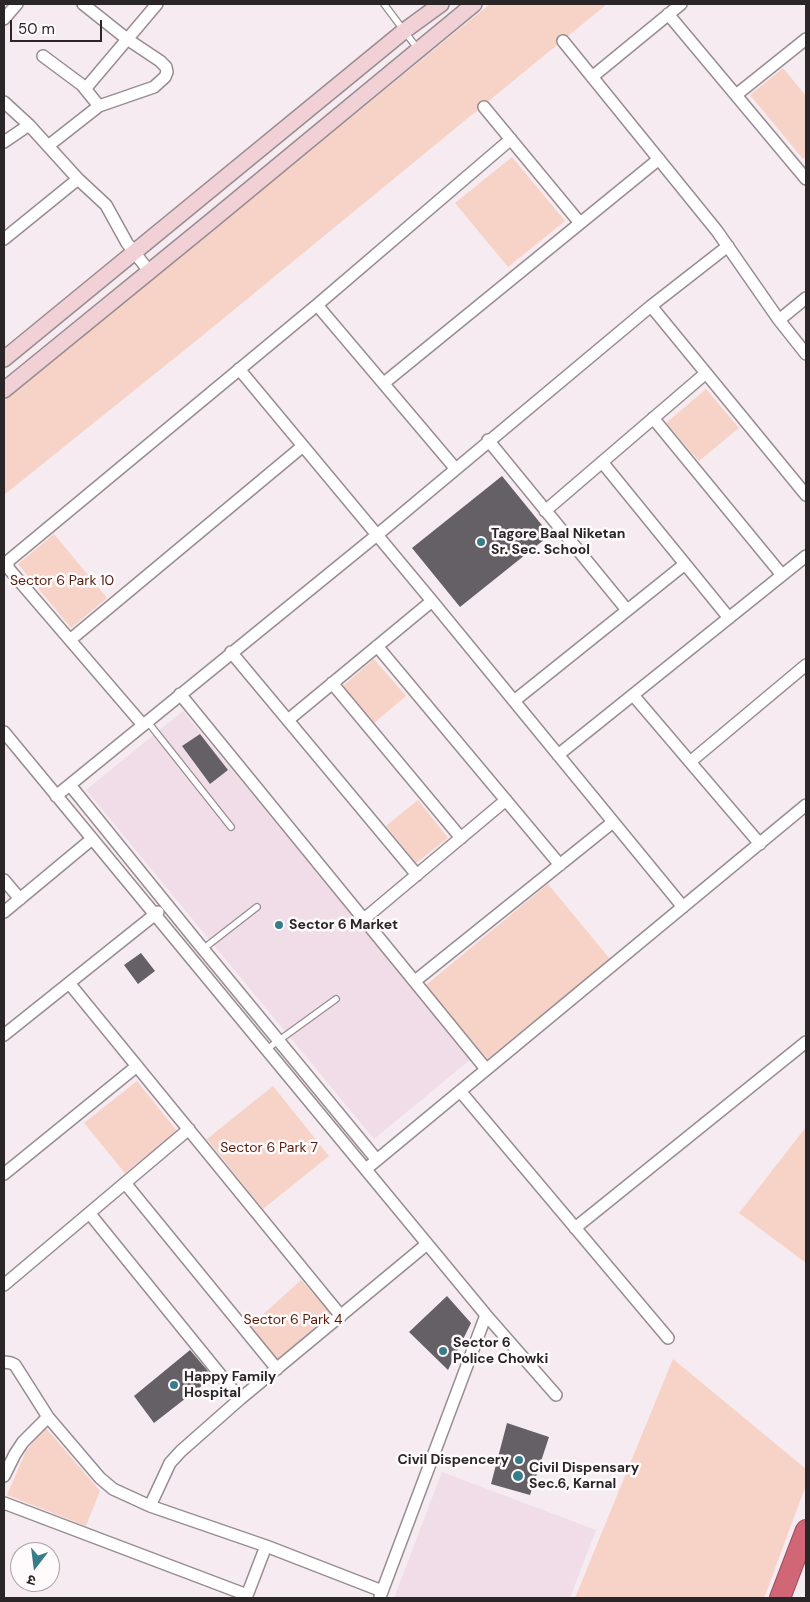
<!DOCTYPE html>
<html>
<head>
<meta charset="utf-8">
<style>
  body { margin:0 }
  #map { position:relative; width:810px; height:1602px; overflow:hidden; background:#f6ebf0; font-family:"DM Sans","Noto Sans Devanagari",sans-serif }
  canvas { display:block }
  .frame { position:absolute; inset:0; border:5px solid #2a2628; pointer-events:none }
  .north { position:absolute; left:10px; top:1542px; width:50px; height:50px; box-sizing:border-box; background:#fffafc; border:1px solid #aaa5a7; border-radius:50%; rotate:195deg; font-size:14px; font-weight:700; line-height:20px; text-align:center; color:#2a2628 }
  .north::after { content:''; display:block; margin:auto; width:18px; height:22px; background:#377d89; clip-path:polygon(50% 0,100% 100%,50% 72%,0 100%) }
  .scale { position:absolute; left:10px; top:20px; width:92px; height:22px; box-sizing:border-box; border:2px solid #2a2628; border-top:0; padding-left:6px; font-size:15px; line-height:18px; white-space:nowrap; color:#2a2628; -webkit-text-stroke:4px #fffafc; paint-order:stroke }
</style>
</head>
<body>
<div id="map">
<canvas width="810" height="1602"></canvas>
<div class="frame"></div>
<div class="north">उ</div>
<div class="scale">50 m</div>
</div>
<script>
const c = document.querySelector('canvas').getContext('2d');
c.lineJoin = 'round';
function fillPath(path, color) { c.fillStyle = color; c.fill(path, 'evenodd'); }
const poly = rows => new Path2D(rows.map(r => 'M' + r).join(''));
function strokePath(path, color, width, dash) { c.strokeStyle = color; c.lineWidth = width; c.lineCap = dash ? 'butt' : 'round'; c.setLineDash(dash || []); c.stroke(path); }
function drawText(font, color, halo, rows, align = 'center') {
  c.font = font + ' "DM Sans",sans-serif'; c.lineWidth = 5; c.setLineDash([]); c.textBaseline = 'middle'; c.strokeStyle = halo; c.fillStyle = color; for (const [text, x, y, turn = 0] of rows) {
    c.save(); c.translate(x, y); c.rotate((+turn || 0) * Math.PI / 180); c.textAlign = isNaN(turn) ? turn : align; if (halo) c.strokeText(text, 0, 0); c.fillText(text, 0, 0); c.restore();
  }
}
fillPath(poly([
  [183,711,471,1059,374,1139,86,790],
  [442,1472,596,1530,570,1598,394,1598]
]), '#f0dde7');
fillPath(poly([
  [490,4,607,4,202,336,4,495,4,401],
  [783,68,806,96,806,156,803,159,750,95],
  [512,157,565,221,508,267,455,203],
  [706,389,739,428,699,461,666,423],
  [54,534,107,598,71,628,18,564],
  [374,659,406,696,374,723,342,687],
  [418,800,448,838,416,863,386,826],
  [548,884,610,959,487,1059,426,985],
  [137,1081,177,1131,125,1173,84,1123],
  [273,1086,329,1156,263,1209,207,1139],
  [806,1127,806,1263,739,1213],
  [301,1280,334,1316,277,1363,247,1329],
  [673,1359,806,1469,806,1485,764,1598,575,1598],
  [45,1427,100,1491,86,1526,7,1495,26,1451]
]), '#f7d2c6');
fillPath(poly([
  [502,476,550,535,460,607,412,548],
  [200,734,228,770,210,784,182,746],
  [141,953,155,971,138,984,124,965],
  [447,1296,471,1323,448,1370,409,1332],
  [190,1350,213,1377,154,1423,134,1396],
  [507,1423,549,1437,530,1495,491,1484]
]), '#655f66');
const lane = poly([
  [384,4,417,48],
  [147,721,231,827],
  [203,949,257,907],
  [267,1049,336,999]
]);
const street = poly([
  [668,14,806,179],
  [4,19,17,4],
  [563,41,717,231,779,320,806,354],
  [43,56,82,85,99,106],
  [592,77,681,4],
  [86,88,157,4],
  [736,95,806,39],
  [4,102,29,125,78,179,106,205,127,243,149,271],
  [484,107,580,223],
  [4,142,29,125],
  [48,146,99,106,154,87,165,77,167,72,166,67,160,61,127,39,83,4],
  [4,239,78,179],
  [317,305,455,468],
  [651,306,806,495],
  [779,320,806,298],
  [239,369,432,601,683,907],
  [384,383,659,159],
  [653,418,782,575],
  [488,440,627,610],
  [602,462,729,618],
  [545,511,706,373],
  [70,640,303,446],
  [377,646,560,865],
  [231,652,417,875],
  [332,683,461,838],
  [180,694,486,1069],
  [633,695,760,844],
  [514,701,685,564],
  [288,720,432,601],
  [143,725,9,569,7,562,317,305,511,139],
  [4,732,486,1315,556,1395],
  [558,755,806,556],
  [690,762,806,665],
  [70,785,194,938,377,1160],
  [56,796,377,535,651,306,728,246],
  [4,880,20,899],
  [4,912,92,839],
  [364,919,506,800],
  [415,981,613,822],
  [69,983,341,1316],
  [4,1035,158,912],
  [460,1091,668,1338],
  [366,1169,806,805],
  [4,1174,137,1066],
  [125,1183,277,1369],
  [90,1214,240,1399],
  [575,1228,806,1042],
  [4,1285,189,1129],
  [4,1362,11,1363,15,1365,48,1417,100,1478,113,1489,150,1506,266,1546,382,1591],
  [4,1476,15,1454,23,1442,48,1417],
  [4,1503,247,1595],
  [150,1506,170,1463,181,1451,240,1399,427,1244],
  [380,1597,486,1315],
  [246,1598,266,1546]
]);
const secondary = poly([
  [4,359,404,31,441,4],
  [4,390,210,222,474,4]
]);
const highway = poly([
  [780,1598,806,1530]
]);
strokePath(lane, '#978c91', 8);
strokePath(street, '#978c91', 14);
strokePath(secondary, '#978c91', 18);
strokePath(highway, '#97505b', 22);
strokePath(lane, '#fff', 5.5);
strokePath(street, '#fff', 11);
strokePath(secondary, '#f1d1d6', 15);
strokePath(highway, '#d16776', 20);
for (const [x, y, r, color] of [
  [481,542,5,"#377d89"],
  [279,925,5,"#377d89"],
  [443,1351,5,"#377d89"],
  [174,1385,5,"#377d89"],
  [519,1460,5,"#377d89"],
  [518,1476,6,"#377d89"]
]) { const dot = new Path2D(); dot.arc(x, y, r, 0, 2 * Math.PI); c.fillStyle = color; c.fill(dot); strokePath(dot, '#fffafc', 2); }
drawText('bold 14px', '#2a2628', '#fffafc', [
  ["Tagore Baal Niketan",491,534],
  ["Sr. Sec. School",491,550],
  ["Sector 6 Market",289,925],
  ["Sector 6",453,1343],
  ["Police Chowki",453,1359],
  ["Happy Family",184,1377],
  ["Hospital",184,1393],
  ["Civil Dispencery",509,1460,"right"],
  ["Civil Dispensary",529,1468],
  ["Sec.6, Karnal",529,1484]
], 'left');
drawText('14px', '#531d09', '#fffafc', [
  ["Sector 6 Park 10",62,581],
  ["Sector 6 Park 7",269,1148],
  ["Sector 6 Park 4",293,1320]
]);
</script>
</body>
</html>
